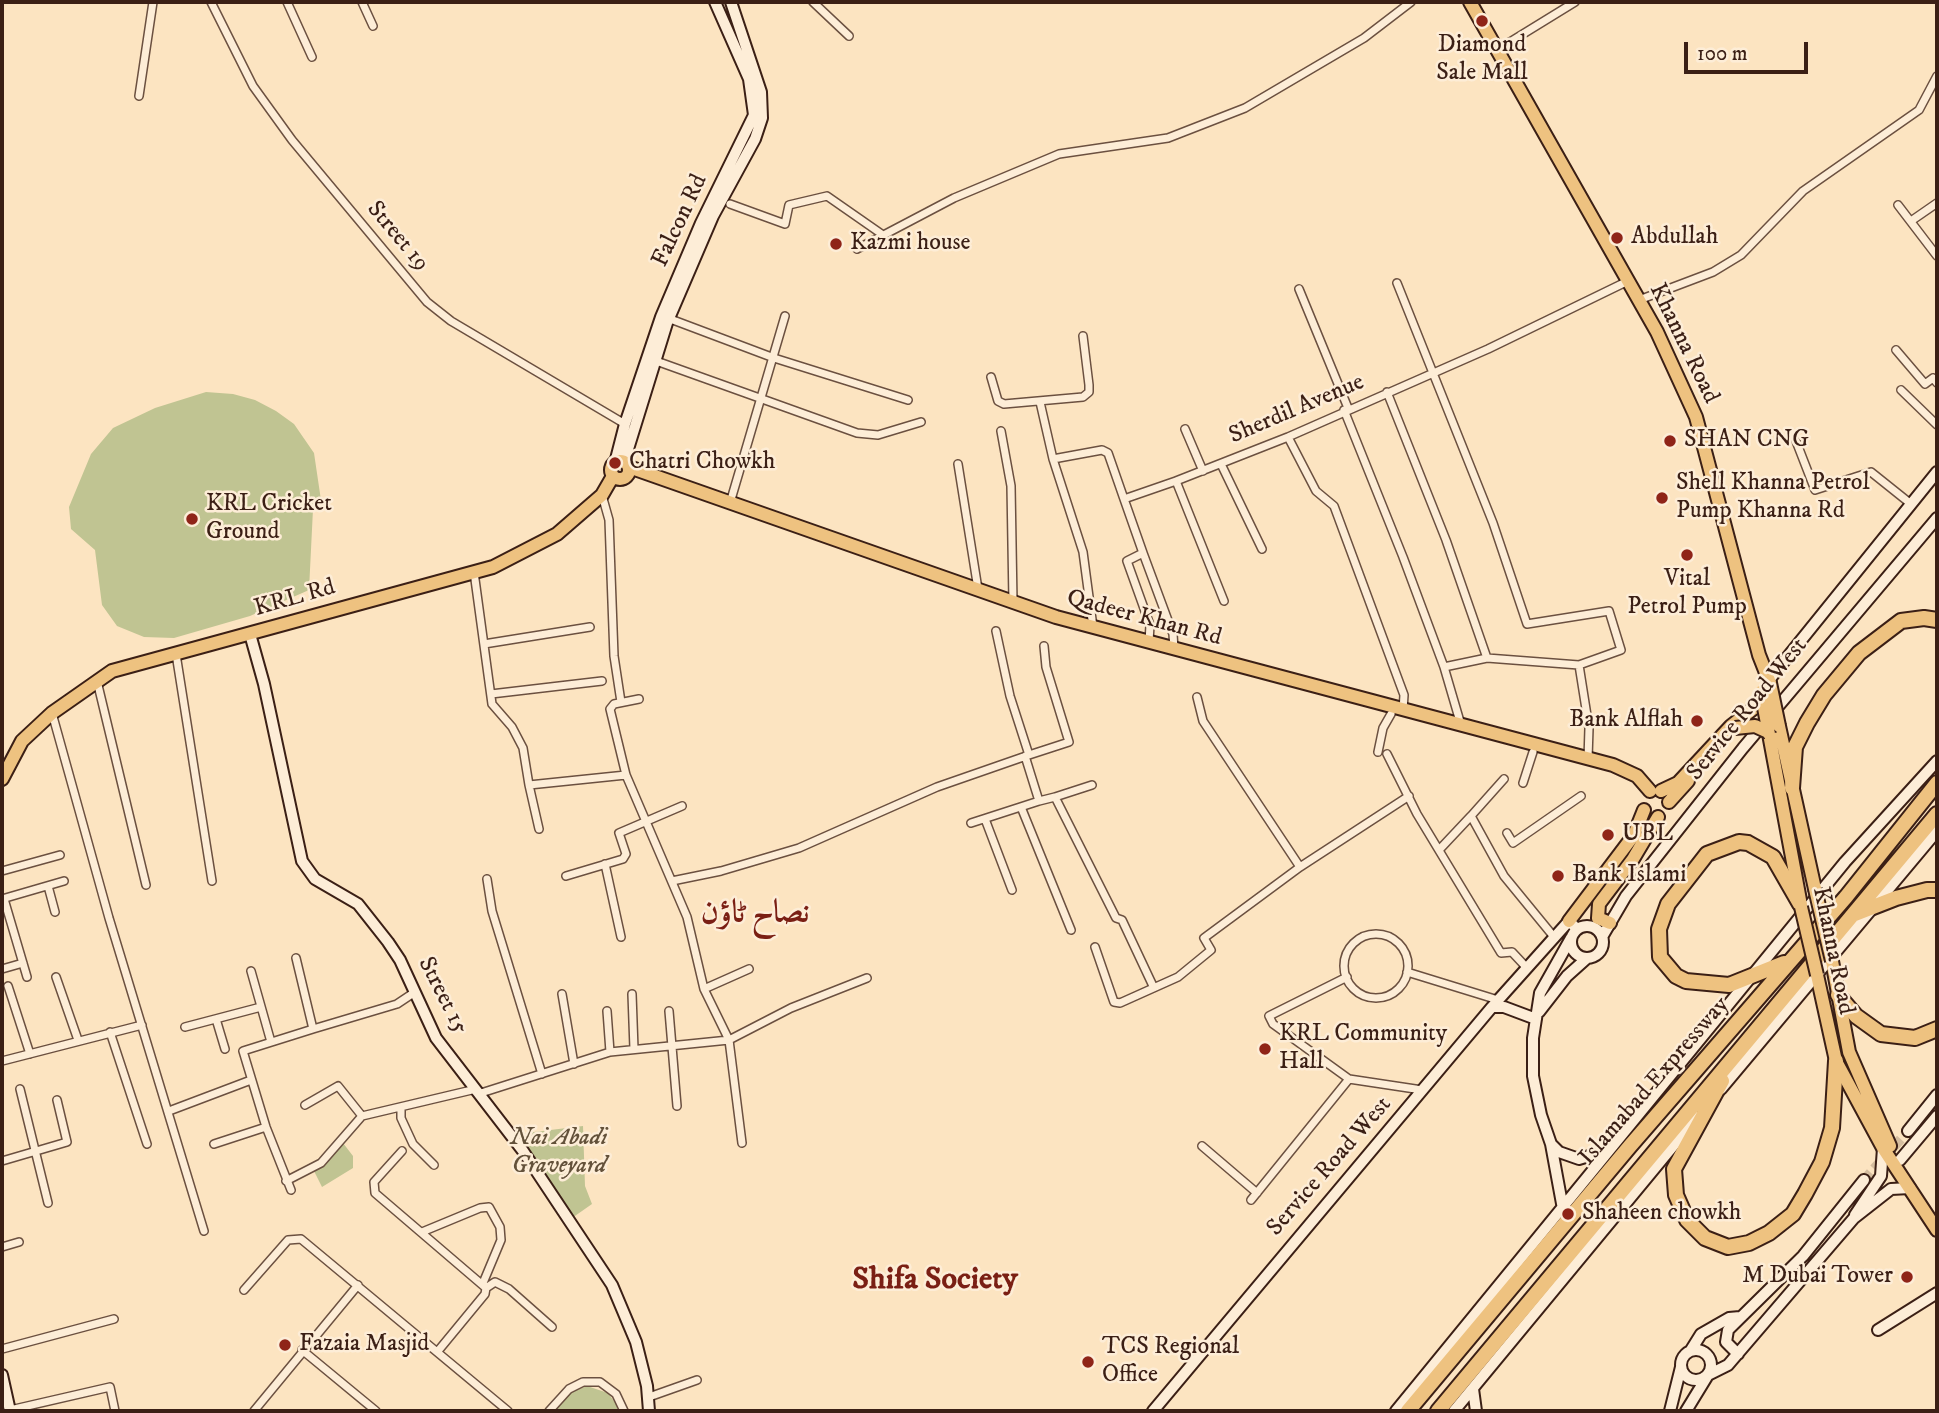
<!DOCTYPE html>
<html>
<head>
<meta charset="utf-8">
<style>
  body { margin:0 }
  #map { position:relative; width:1939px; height:1413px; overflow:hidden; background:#fce4c1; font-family:"IM FELL DW Pica",serif }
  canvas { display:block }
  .frame { position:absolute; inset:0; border:4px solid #3b1f15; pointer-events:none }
  .scale { position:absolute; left:1684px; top:42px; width:124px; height:32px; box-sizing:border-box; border:4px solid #3b1f15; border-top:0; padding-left:9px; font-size:21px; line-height:24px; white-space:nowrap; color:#3b1f15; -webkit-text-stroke:5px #fdedd7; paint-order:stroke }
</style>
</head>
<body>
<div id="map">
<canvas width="1939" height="1413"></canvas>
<div class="frame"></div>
<div class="scale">100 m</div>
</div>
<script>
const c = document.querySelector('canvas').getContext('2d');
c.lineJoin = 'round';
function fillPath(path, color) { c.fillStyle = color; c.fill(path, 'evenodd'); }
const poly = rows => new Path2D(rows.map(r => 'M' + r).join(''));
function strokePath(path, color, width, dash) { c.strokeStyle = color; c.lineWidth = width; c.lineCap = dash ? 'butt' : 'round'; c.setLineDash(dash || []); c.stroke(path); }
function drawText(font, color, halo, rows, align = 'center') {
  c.font = font + ' "IM FELL DW Pica",Amiri,serif'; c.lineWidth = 5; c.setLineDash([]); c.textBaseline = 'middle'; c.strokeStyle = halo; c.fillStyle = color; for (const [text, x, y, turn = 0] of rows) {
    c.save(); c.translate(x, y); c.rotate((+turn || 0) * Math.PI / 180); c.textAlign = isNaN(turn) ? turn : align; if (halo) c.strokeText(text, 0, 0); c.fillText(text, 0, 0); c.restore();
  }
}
fillPath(poly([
  [206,392,233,394,255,400,276,411,294,424,314,453,322,507,313,509,309,590,250,616,174,638,144,637,117,626,102,605,95,550,71,529,69,507,91,454,113,428,155,408],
  [583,1126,585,1186,592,1204,572,1218,518,1134],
  [343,1143,353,1156,353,1168,322,1187,314,1171],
  [587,1386,608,1393,617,1405,618,1411,554,1411,569,1393]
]), '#c0c492');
strokePath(poly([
  [1864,1180,1908,1131]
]), '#d5bd9f', 10, [10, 5]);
const street = poly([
  [211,2,253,86,292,140,427,302,451,321,625,424],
  [287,2,312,57],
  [362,2,373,26],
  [813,2,849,36],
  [1497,50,1575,2],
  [139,96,153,2],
  [730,204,785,224,789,205,827,196,883,235],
  [1898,205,1937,256],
  [1911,221,1937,203],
  [857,249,954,198,1059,154,1168,138,1245,108,1364,38,1411,2],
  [1397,283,1493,523,1527,624,1609,611,1621,650,1579,665,1487,658,1444,667],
  [1299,289,1348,408],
  [1639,300,1713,272,1741,255,1803,191,1919,110,1937,76],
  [673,320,774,358,908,400],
  [1896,350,1925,384,1933,378,1937,383],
  [659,362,857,433,878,435,921,422],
  [991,377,998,401,1004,404,1083,397,1089,392,1089,385,1083,336],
  [1901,390,1937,425],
  [1387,392,1446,540,1487,658],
  [1040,402,1053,459,1083,552,1093,627],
  [1344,410,1403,557,1444,667,1461,725],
  [1185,429,1203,471],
  [1001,431,1011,486,1013,602],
  [1288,437,1316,491,1334,506,1404,695,1403,710],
  [1796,441,1815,490,1871,472,1911,504],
  [1053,459,1102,450,1108,453,1124,499],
  [958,464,978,589],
  [1221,464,1262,549],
  [1176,481,1224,601],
  [602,495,609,520,614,656,621,702],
  [730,503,785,316],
  [1143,553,1173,634,1174,649],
  [474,572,492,704,512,727,523,748,529,785,626,775],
  [1149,642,1150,625,1127,561,1143,553,1124,499,1176,481,1288,437,1488,349,1628,281],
  [484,644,590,627],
  [176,654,212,881],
  [1579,665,1589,728,1588,759],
  [97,681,146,885],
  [491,694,602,681],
  [1197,697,1203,721,1300,867],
  [52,713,109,918,204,1231],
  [1378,752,1383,728,1391,714],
  [1387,754,1417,814,1501,953,1512,952,1527,968],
  [1029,755,1069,742,1046,667,1044,646],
  [1025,756,1039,801,1055,797,1116,918,1122,920,1153,986],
  [1504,779,1471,816,1504,876,1554,937],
  [1523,783,1533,752],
  [529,785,539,829],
  [1055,797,1092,785],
  [1021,807,1071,930],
  [985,819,1012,890],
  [971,823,1039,801],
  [1507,833,1513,843,1581,796],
  [1439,850,1471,816],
  [605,864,621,937],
  [2,871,60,855],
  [566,876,623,859,626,854,619,833,682,806],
  [487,879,492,911,542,1074],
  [672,881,721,871,799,848,937,787,1029,755,1010,696,996,631],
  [48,886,55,912],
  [2,899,64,881],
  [4,899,27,977],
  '1344 966a32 32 0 1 1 64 0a32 32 0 1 1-64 0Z',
  [1095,947,1114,1002,1120,1003,1178,977,1211,950,1204,938,1300,867,1409,796],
  [296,958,313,1029,397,1004,415,992],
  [2,969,23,963],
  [251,971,271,1042],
  [1407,972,1498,1000],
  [56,977,78,1040],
  [1347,977,1269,1016,1273,1024,1349,1079],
  [8,986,30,1054],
  [704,989,749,969],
  [562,994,574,1064],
  [632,994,634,1049],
  [607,1011,610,1052],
  [669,1011,677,1106],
  [216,1019,225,1049],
  [185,1027,261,1007],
  [110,1032,147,1144],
  [2,1061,142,1025],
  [20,1089,48,1203],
  [481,1093,610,1052,729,1040,704,989,687,917,626,775,610,709,614,704,639,699],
  [305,1105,338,1086,362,1116],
  [401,1107,401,1118,413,1144,434,1165],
  [169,1111,251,1080],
  [742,1143,729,1040,791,1008,867,978],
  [214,1144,266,1127],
  [1202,1146,1257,1193],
  [402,1151,374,1182,375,1193,486,1288],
  [2,1161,67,1142,57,1100],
  [286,1181,321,1163,362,1116,476,1089],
  [291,1190,266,1127,243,1051,313,1029],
  [1251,1200,1349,1079,1422,1090],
  [422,1232,480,1208,489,1207,500,1227,501,1240,483,1283],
  [2,1247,19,1242],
  [244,1290,288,1240,301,1239,508,1411],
  [2,1349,114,1319],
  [302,1350,376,1411],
  [438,1351,485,1294,486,1288,495,1282,509,1289,552,1327],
  [649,1397,697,1380],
  [10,1410,110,1387,115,1411],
  [254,1411,358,1285],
  [549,1411,569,1389,583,1382,600,1382,616,1394,624,1411]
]);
const secondary = poly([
  [624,462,667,323,713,216,755,139,762,118,761,92,731,2],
  [615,463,625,424,661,317,701,223,754,115,749,79,715,2],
  [250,634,264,684,302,861,315,879,358,904,388,942,400,960,436,1038,523,1151,612,1285,636,1342,647,1386,649,1411],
  [1769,680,1937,472],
  '1571 942a16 16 0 1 1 32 0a16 16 0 1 1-32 0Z',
  [1602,937,1626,896,1743,748,1937,518],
  [1492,1007,1504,1007,1536,1019],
  [1539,1012,1567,976,1586,959],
  [1721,1089,1937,831],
  [1908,1131,1937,1095],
  [1551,1144,1559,1152,1579,1159,1609,1150],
  [1900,1160,1937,1116],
  [1563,1209,1551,1144,1541,1115,1533,1076,1533,1038,1540,993,1571,938],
  [1855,1215,1881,1176,1883,1148],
  [1878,1330,1937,1293],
  '1681 1365a15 15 0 1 1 30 0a15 15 0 1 1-30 0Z',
  [1691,1350,1701,1334,1729,1318,1740,1317],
  [1738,1354,1726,1342,1728,1330,1803,1256,1864,1180],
  [2,1375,10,1411],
  [1473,1389,1476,1411],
  [1153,1411,1492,1007,1569,921,1577,929],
  [1396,1411,1845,862,1937,761],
  [1454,1411,1697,1117],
  [1670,1411,1681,1367],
  [1686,1411,1708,1375,1728,1365,1854,1218,1891,1189,1910,1188]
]);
const primary = poly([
  [1470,2,1657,332,1696,417,1759,655,1770,683],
  '611 470a9 9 0 1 1 18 0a9 9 0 1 1-18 0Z',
  [629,467,1056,617,1613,765,1637,776,1650,791],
  [1779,726,1815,889],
  [1769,734,1800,900],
  [2,779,22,741,52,713,112,671,493,567,557,534,602,495,613,476],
  [1661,791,1678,783,1731,726,1763,701],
  [1669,802,1688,781],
  [1569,921,1634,835,1644,810],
  [1610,923,1598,918,1599,904,1633,859,1658,817],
  [1832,961,1849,1052,1890,1146],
  [1817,975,1836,1061,1883,1148,1937,1230]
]);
const highway = poly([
  [1792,788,1795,747,1807,723,1824,695,1859,653,1901,621,1924,618,1937,620],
  [1855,914,1896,898,1927,890,1937,890],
  [1784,963,1729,985,1686,981,1676,976,1660,957,1659,929,1668,904,1707,854,1739,842,1748,843,1773,857,1800,904],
  [1838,995,1856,1016,1881,1034,1915,1038,1937,1029],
  [1722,1081,1674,1169,1676,1195,1687,1220,1705,1238,1728,1247,1749,1243,1769,1233,1793,1214,1805,1194,1822,1162,1832,1128,1836,1061],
  [1408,1411,1630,1146,1846,897,1937,783],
  [1438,1411,1937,814]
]);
strokePath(street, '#6b5040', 10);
strokePath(secondary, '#3b1f15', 14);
strokePath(primary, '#3b1f15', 16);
strokePath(highway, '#3b1f15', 18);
strokePath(street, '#fdedd7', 7);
strokePath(secondary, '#fdedd7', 10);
strokePath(primary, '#eec280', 12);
strokePath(highway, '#eec280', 14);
const primaryBridge = poly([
  [1770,683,1779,726],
  [1761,692,1769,734],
  [1735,728,1755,726,1768,732],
  [1815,889,1832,961],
  [1801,907,1817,975]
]);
strokePath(primaryBridge, '#3b1f15', 16, []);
strokePath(primaryBridge, '#eec280', 12);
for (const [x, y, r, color] of [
  [1482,21,7,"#8f2418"],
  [1617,238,7,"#8f2418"],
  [836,244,7,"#8f2418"],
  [1670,441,7,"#8f2418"],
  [615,463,7,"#8f2418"],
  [1662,498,7,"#8f2418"],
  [192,519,7,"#8f2418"],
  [1687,555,7,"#8f2418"],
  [1697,721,7,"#8f2418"],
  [1608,835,7,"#8f2418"],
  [1558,876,7,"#8f2418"],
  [1265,1049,7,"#8f2418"],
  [1568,1214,7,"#8f2418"],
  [1907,1277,7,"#8f2418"],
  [285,1345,7,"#8f2418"],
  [1088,1362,7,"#8f2418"]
]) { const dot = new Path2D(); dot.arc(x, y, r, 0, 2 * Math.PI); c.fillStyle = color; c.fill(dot); strokePath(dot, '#fdedd7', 2.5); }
drawText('24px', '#3b1f15', '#fdedd7', [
  ["Diamond",1482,46,"center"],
  ["Sale Mall",1482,74,"center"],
  ["Abdullah",1631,238],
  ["Kazmi house",850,244],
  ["SHAN CNG",1684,441],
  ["Chatri Chowkh",629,463],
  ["Shell Khanna Petrol",1676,484],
  ["Pump Khanna Rd",1676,512],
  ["KRL Cricket",206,505],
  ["Ground",206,533],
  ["Vital",1687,580,"center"],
  ["Petrol Pump",1687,608,"center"],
  ["Bank Alflah",1683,721,"right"],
  ["UBL",1622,835],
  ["Bank Islami",1572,876],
  ["KRL Community",1279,1035],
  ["Hall",1279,1063],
  ["Shaheen chowkh",1582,1214],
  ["M Dubai Tower",1893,1277,"right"],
  ["Fazaia Masjid",299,1345],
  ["TCS Regional",1102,1348],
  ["Office",1102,1376]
], 'left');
drawText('24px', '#3b1f15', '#fdedd7', [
  ["Falcon Rd",681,221,-65],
  ["Street 19",397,237,50],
  ["Khanna Road",1683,344,64],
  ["Sherdil Avenue",1297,410,-23],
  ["KRL Rd",295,599,-16],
  ["Qadeer Khan Rd",1144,619,15],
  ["Service Road West",1748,710,-51],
  ["Khanna Road",1832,951,78],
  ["Street 15",442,996,63],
  ["Islamabad Expressway",1655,1082,-49],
  ["Service Road West",1330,1167,-49]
]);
drawText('italic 24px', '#63513a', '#fdedd7', [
  ["Nai Abadi",559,1139],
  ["Graveyard",559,1167]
]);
drawText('bold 32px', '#7a1f14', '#fdedd7', [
  ["نصاح ٹاؤن",755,915],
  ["Shifa Society",935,1281]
]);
</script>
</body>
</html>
